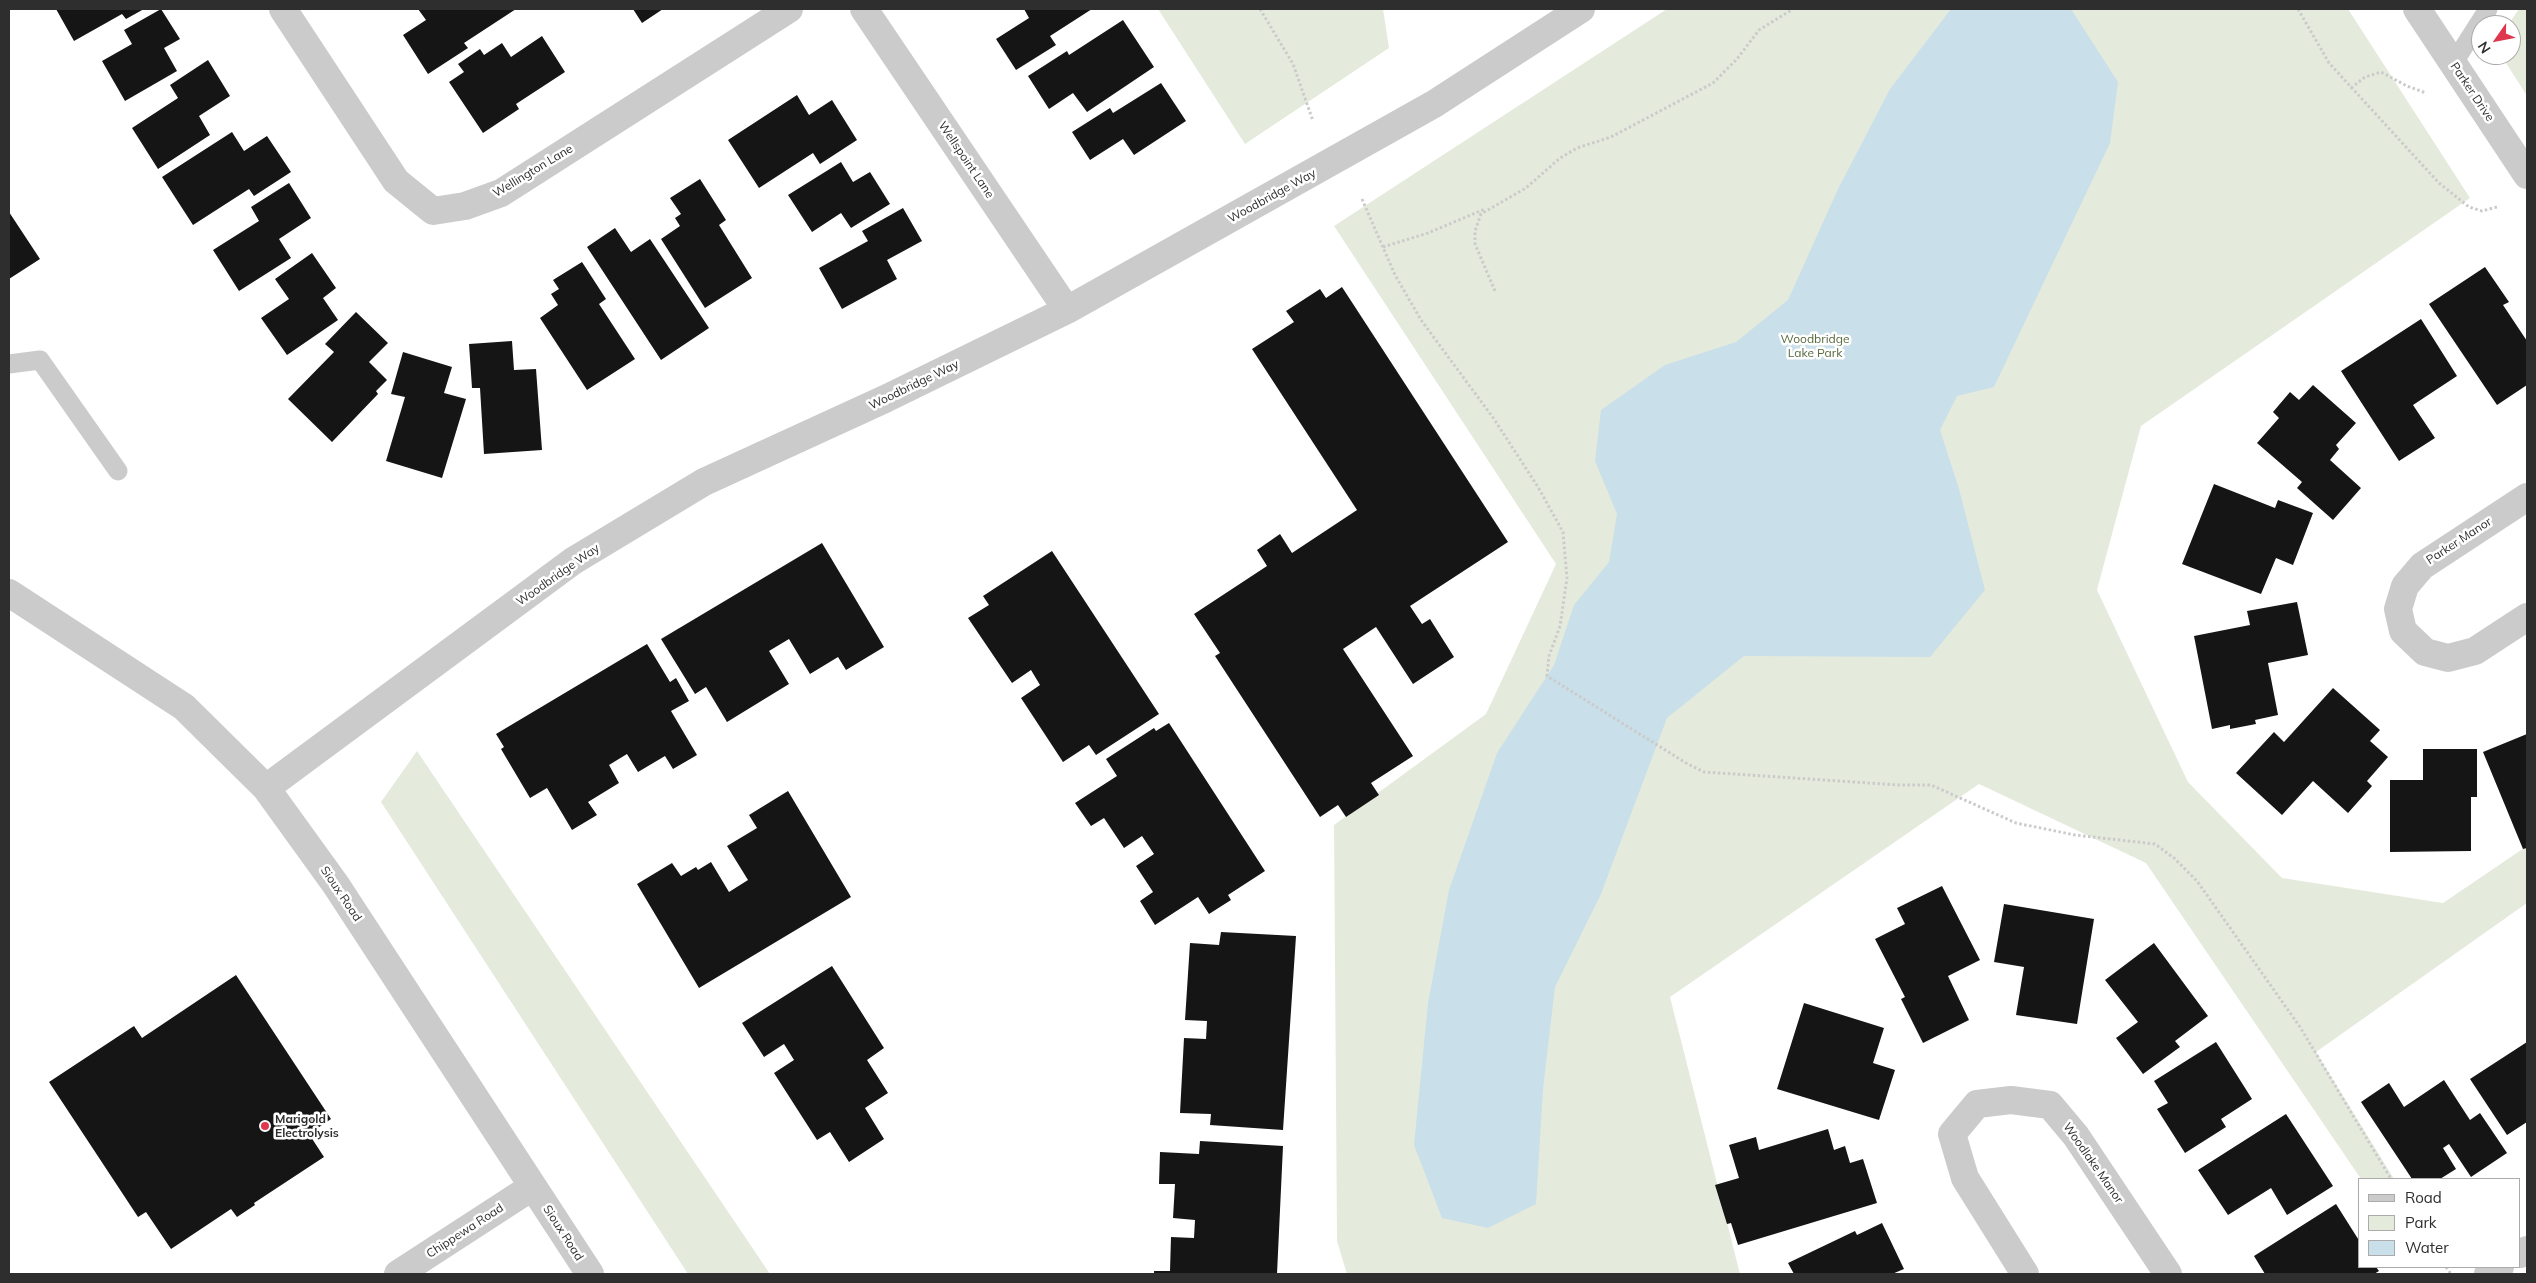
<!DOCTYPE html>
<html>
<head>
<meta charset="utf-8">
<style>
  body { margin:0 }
  #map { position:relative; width:2536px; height:1283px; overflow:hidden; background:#fff; font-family:Mulish,sans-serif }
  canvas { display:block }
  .frame { position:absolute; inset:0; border:10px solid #2e2e2e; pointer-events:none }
  .legend { position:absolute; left:2358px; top:1178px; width:162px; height:90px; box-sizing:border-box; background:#fff; border:1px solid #ababab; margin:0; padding:6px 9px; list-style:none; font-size:15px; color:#2e2e2e }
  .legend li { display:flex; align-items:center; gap:10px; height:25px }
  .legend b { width:25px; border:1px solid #ababab }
  .north { position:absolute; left:2471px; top:15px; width:50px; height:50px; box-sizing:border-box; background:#fff; border:1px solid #ababab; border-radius:50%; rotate:237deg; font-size:14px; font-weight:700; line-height:20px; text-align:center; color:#2e2e2e }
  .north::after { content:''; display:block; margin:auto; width:18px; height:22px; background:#de374e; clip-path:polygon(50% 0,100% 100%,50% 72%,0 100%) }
</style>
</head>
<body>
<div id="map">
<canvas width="2536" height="1283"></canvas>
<div class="frame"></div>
<ul class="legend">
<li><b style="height:6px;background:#cbcbcb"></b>Road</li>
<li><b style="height:14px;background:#e5ebdc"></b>Park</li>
<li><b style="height:14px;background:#c9dfea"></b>Water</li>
</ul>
<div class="north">N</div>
</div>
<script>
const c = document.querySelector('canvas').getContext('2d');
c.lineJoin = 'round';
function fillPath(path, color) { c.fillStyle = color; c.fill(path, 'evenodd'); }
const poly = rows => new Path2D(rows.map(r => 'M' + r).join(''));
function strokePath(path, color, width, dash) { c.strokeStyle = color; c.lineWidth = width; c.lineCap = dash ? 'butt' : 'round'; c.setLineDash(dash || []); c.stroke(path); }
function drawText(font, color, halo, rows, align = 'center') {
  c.font = font + ' Mulish,sans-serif'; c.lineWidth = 5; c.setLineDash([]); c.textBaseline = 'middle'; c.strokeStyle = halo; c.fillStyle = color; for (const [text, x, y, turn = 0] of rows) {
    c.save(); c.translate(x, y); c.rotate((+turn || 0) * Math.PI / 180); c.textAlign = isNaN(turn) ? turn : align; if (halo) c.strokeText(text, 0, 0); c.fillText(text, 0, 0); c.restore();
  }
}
fillPath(poly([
  [1158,9,1383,9,1389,48,1245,144],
  [1667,9,2348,9,2470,198,2141,426,2097,590,2188,782,2282,878,2443,903,2527,846,2527,903,2316,1052,2394,1179,2361,1179,2146,863,1979,784,1670,997,1740,1274,1347,1274,1337,1241,1334,825,1486,714,1556,564,1334,226],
  [2519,9,2527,9,2527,96,2501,55,2511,55,2511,25,2508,25],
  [417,751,770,1274,688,1274,381,802]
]), '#e5ebdc');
fillPath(poly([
  [1951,9,2071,9,2118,82,2110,143,1994,387,1957,396,1940,430,1959,489,1985,590,1930,657,1744,656,1667,718,1601,894,1555,987,1543,1089,1536,1204,1488,1228,1442,1218,1414,1145,1428,1003,1449,890,1497,753,1554,665,1574,605,1609,562,1617,514,1595,461,1601,410,1665,365,1736,342,1788,300,1838,189,1890,89]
]), '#c9dfea');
fillPath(poly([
  [56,9,144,9,126,19,122,14,74,41],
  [161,9,180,39,164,48,177,71,125,101,102,61,132,44,124,30],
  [418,9,516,9,464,43,468,48,428,74,403,35,426,20],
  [633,9,663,9,642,23],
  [1024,9,1092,9,1050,36,1056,45,1016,70,996,39,1029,18],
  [1123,20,1154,67,1087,112,1073,93,1049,109,1028,76,1067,51,1069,55],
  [542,36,565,72,516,104,519,109,483,133,449,82,464,72,458,64,480,49,484,55,502,43,511,57],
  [208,60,230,96,199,116,210,135,158,169,132,128,178,98,170,85],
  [1161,83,1186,121,1134,155,1123,139,1090,160,1072,132,1110,108,1113,113],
  [797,95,809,115,832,100,857,140,820,164,813,153,759,188,728,140],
  [232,132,244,151,267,136,291,172,254,196,249,189,193,225,162,177],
  [841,162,853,182,870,172,890,204,851,228,841,213,812,232,788,195],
  [700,179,726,220,719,225,752,278,705,308,661,239,680,226,675,218,681,214,670,198],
  [289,183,311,218,279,239,291,258,239,291,213,250,259,221,251,207],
  [903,208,922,241,887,260,897,279,842,309,819,268,868,241,862,231],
  [9,212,40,259,9,279],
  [615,228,631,252,650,239,709,328,661,360,587,247],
  [312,253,336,288,323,298,338,320,287,355,261,318,289,299,275,279],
  [582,262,606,299,599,304,635,359,587,390,540,318,558,305,551,294,559,289,553,280],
  [2485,267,2509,302,2503,305,2527,341,2527,385,2497,405,2429,304],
  [1342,287,1508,542,1410,606,1422,624,1430,619,1454,657,1413,684,1376,627,1343,649,1413,756,1371,783,1379,795,1346,817,1338,805,1320,817,1215,656,1220,653,1194,614,1267,566,1257,550,1280,534,1292,553,1357,510,1252,349,1294,322,1286,311,1320,289,1326,298],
  [356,312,388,343,369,362,387,380,376,391,378,394,332,442,288,399,334,352,325,344],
  [2421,319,2457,376,2413,405,2435,438,2399,461,2341,371],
  [512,341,514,370,536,369,542,450,484,454,480,388,472,388,469,344],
  [403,352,452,367,444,393,466,399,442,478,386,461,405,397,391,394],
  [2313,385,2356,423,2336,445,2339,449,2330,460,2361,488,2333,520,2297,488,2302,482,2257,443,2279,418,2273,412,2290,392,2299,400],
  [2214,484,2275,508,2278,500,2313,513,2293,565,2276,558,2261,594,2182,564],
  [822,543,884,647,846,670,838,657,810,674,789,639,769,651,789,684,727,722,706,687,695,694,661,639],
  [1052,551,1159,714,1096,755,1089,745,1063,762,1021,698,1040,685,1031,670,1012,683,968,618,989,605,983,596],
  [2297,602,2308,655,2268,663,2278,715,2255,720,2256,724,2230,729,2230,725,2212,729,2194,636,2250,625,2247,611],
  [647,644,670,682,676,678,689,701,671,711,697,755,673,769,665,756,638,772,627,754,609,765,619,783,588,802,597,815,572,830,547,788,530,798,501,749,504,747,496,734],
  [2333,688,2380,730,2370,741,2388,757,2367,781,2372,786,2348,813,2313,781,2282,815,2236,773,2274,732,2284,742],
  [1169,723,1265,871,1228,895,1231,900,1209,914,1198,897,1155,925,1140,901,1153,892,1136,866,1154,854,1142,836,1124,848,1104,818,1091,826,1075,803,1117,776,1106,759,1154,728,1156,731],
  [2527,734,2527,848,2523,849,2483,752],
  [2423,749,2477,749,2477,797,2471,797,2471,851,2390,852,2390,780,2423,780],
  [788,791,851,897,699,988,637,884,672,863,681,876,696,867,698,870,711,862,729,892,748,880,727,846,757,828,749,815],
  [1942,886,1980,960,1948,976,1969,1020,1923,1043,1901,999,1905,997,1875,939,1905,924,1897,908],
  [2004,904,2094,919,2077,1024,2016,1015,2024,967,1994,962],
  [1221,932,1296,936,1283,1130,1210,1125,1211,1114,1180,1113,1184,1038,1206,1039,1207,1021,1185,1020,1190,943,1219,945],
  [2154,943,2208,1016,2175,1041,2180,1047,2143,1074,2116,1038,2138,1022,2105,980],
  [832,966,884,1048,867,1060,888,1093,865,1108,884,1139,849,1162,830,1132,817,1140,774,1073,794,1060,784,1044,764,1057,742,1023],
  [236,975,331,1119,309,1134,324,1157,254,1203,255,1205,237,1217,231,1209,171,1249,146,1212,138,1217,49,1082,134,1026,142,1038],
  [1804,1003,1884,1028,1873,1063,1895,1070,1879,1120,1777,1089],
  [2216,1042,2252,1099,2221,1119,2226,1127,2185,1153,2157,1109,2168,1103,2154,1081],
  [2527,1042,2527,1122,2507,1135,2470,1079],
  [2444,1080,2470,1120,2480,1113,2507,1153,2471,1177,2449,1144,2443,1148,2456,1169,2440,1179,2412,1179,2361,1102,2389,1083,2404,1107],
  [2286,1114,2333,1186,2287,1215,2271,1188,2228,1215,2198,1170],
  [1828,1129,1834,1150,1845,1146,1850,1163,1863,1159,1877,1203,1738,1245,1731,1223,1727,1224,1715,1185,1739,1178,1729,1145,1756,1137,1759,1150],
  [1200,1141,1283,1146,1277,1274,1154,1274,1154,1271,1170,1271,1171,1237,1194,1238,1195,1220,1173,1218,1175,1184,1159,1184,1160,1152,1199,1154],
  [2336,1204,2360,1242,2360,1267,2376,1267,2379,1271,2374,1274,2265,1274,2254,1256],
  [1882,1223,1904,1269,1892,1274,1794,1274,1788,1263,1855,1231,1857,1235]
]), '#151515');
strokePath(poly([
  [1260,9,1293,64,1313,121],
  [2298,9,2329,63,2439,183,2469,207,2482,211,2497,207],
  [2351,88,2365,77,2381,72,2407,86,2426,93],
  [1362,199,1395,275,1421,320,1494,419,1538,487,1563,532,1567,578,1560,626,1549,656,1547,676,1686,763,1704,772,1898,785,1931,785,2016,823,2075,835,2155,844,2174,858,2197,881,2300,1027,2391,1179],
  [1383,247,1428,233,1485,209],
  [1495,291,1475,244,1475,231,1481,214,1526,188,1560,158,1577,148,1611,137,1713,83,1737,59,1759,30,1793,9],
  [2446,1267,2451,1274]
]), '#cbcbcb', 3, [2.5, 2.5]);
strokePath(poly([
  [2453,64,2488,9],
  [9,364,40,360,118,471]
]), '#cbcbcb', 19);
strokePath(poly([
  [283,9,396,181,433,211,465,206,501,193,789,9],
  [864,9,1067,310],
  [2417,9,2527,175],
  [2527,497,2422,566,2405,586,2398,609,2403,631,2425,652,2448,658,2475,651,2527,617],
  [9,593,184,707,266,788,336,885,590,1274],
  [266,788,573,561,704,482,885,399,1067,310,1434,104,1581,9],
  [2520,1254,2527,1250],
  [398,1274,532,1187],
  [2025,1274,1965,1178,1952,1134,1977,1104,2011,1100,2050,1105,2076,1136,2168,1274],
  [2488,1274,2500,1267]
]), '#cbcbcb', 28);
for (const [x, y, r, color] of [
  [265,1126,5,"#de374e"]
]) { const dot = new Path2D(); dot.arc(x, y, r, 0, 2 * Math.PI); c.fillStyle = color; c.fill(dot); strokePath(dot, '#fff', 2); }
drawText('12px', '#2e2e2e', '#fff', [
  ["Parker Drive",2472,92,56],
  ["Wellspoint Lane",966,160,56],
  ["Wellington Lane",533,171,-31],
  ["Woodbridge Way",1272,196,-29],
  ["Woodbridge Way",914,385,-26],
  ["Parker Manor",2459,541,-33],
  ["Woodbridge Way",558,575,-35],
  ["Sioux Road",341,894,56],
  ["Woodlake Manor",2093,1163,55],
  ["Chippewa Road",465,1231,-33],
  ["Sioux Road",563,1233,57]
]);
drawText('12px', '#54683d', '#fff', [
  ["Woodbridge",1815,339],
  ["Lake Park",1815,353]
]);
drawText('bold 12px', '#2e2e2e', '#fff', [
  ["Marigold",275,1119],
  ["Electrolysis",275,1133]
], 'left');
</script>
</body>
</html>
